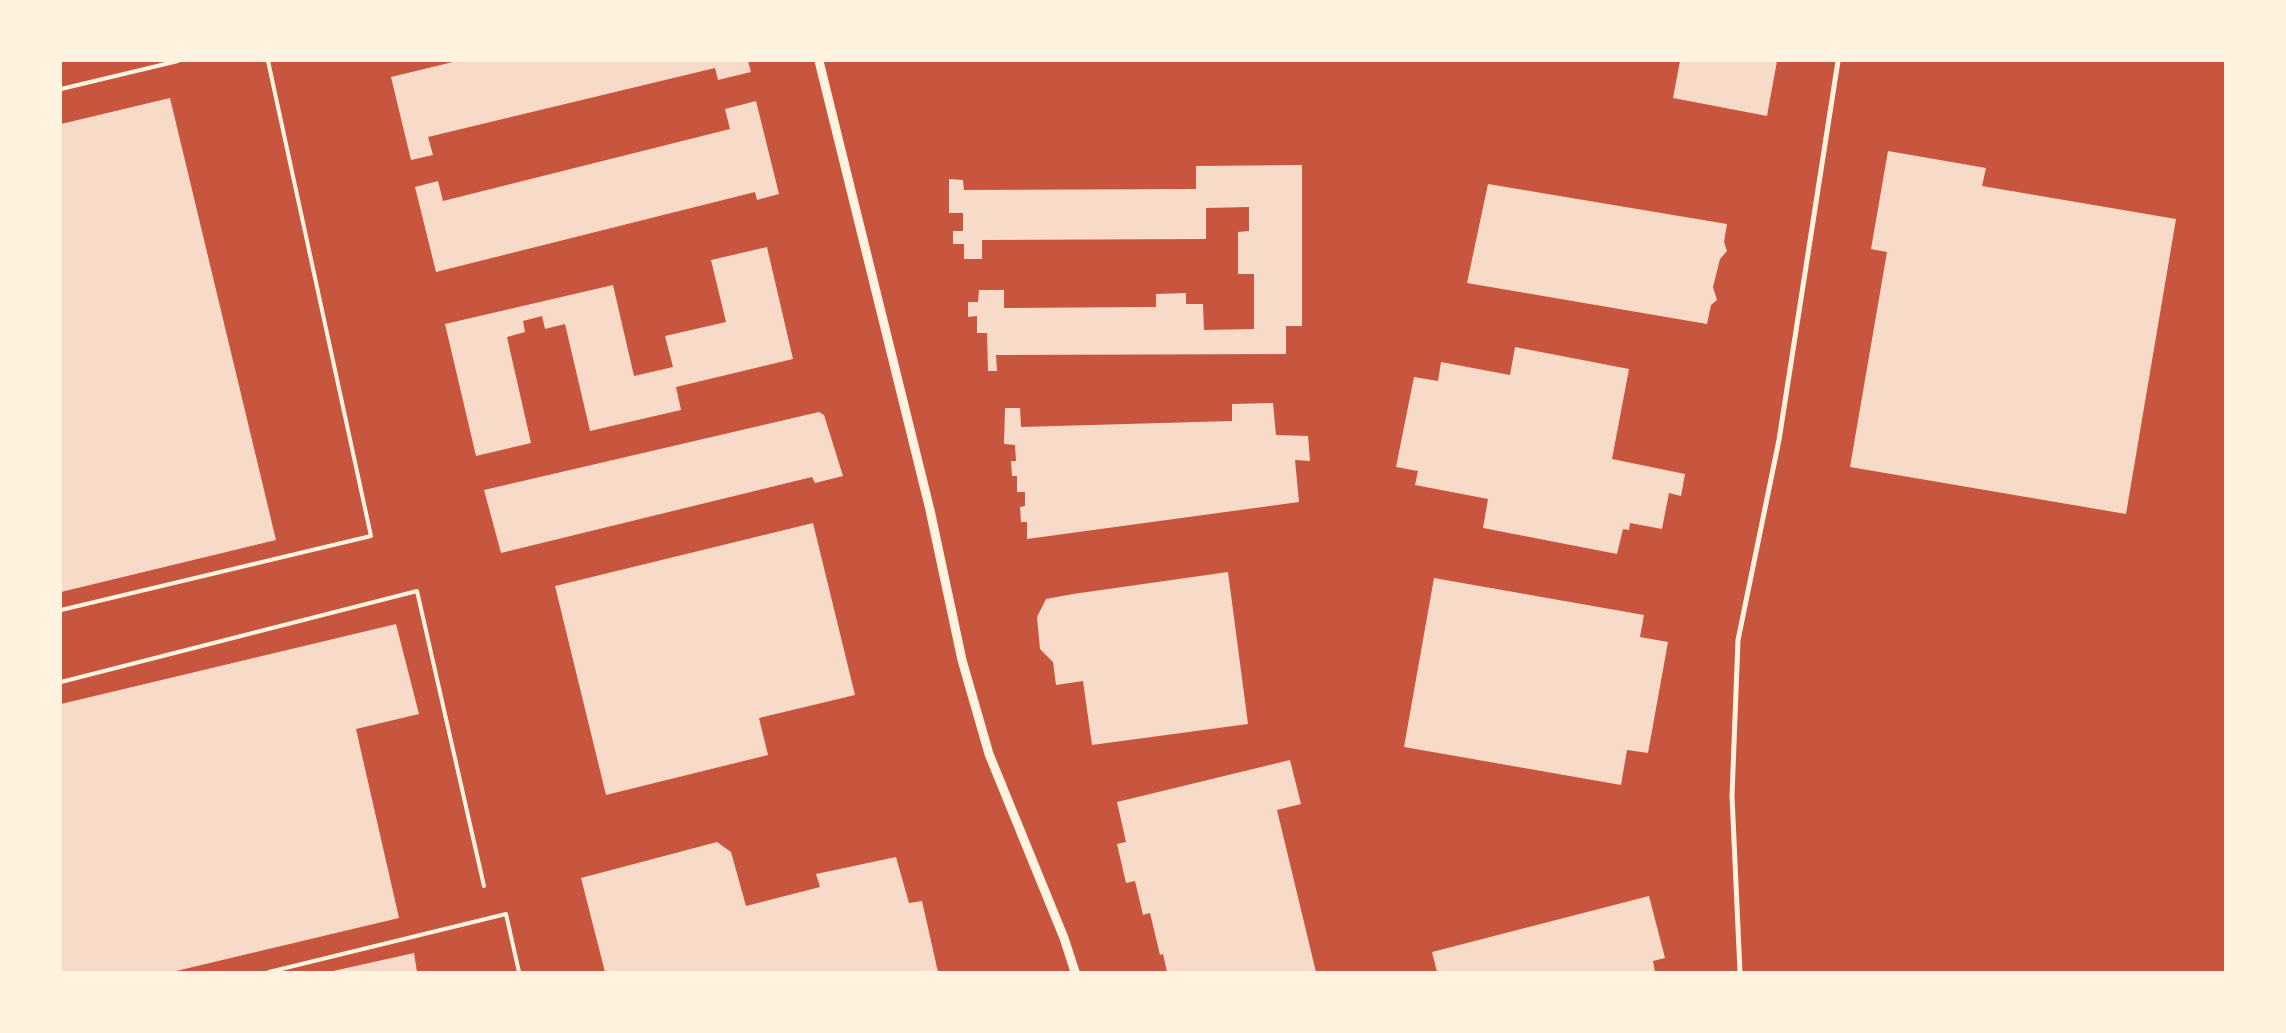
<!DOCTYPE html>
<html>
<head>
<meta charset="utf-8">
<style>
  body { margin:0 }
  #map { position:relative; width:2286px; height:1033px; overflow:hidden; background:#c8553d; font-family:"Crimson Pro",serif }
  canvas { display:block }
  .frame { position:absolute; inset:0; border:62px solid #fff3e0; pointer-events:none }
</style>
</head>
<body>
<div id="map">
<canvas width="2286" height="1033"></canvas>
<div class="frame"></div>
</div>
<script>
const c = document.querySelector('canvas').getContext('2d');
c.lineJoin = 'round';
function fillPath(path, color) { c.fillStyle = color; c.fill(path, 'evenodd'); }
const poly = rows => new Path2D(rows.map(r => 'M' + r).join(''));
function strokePath(path, color, width, dash) { c.strokeStyle = color; c.lineWidth = width; c.lineCap = dash ? 'butt' : 'round'; c.setLineDash(dash || []); c.stroke(path); }
fillPath(poly([
  [457,61,748,61,751,72,718,80,715,68,428,137,433,155,411,160,391,77],
  [1680,61,1777,61,1767,116,1673,98],
  [170,98,276,540,61,592,61,124],
  [756,101,779,194,757,200,755,192,436,272,415,187,438,181,443,201,730,129,725,109],
  [1888,151,1986,168,1982,186,2176,219,2126,514,1850,467,1887,252,1871,249],
  [1302,165,1302,326,1286,326,1286,354,996,355,997,371,988,371,987,333,977,333,977,316,968,317,968,302,978,302,979,290,1004,290,1004,308,1156,307,1156,294,1186,293,1186,304,1203,304,1204,330,1254,329,1254,274,1238,274,1238,232,1249,231,1249,207,1206,208,1206,239,982,240,982,259,964,259,964,244,953,244,953,231,963,231,963,213,949,213,949,179,963,180,964,190,1196,189,1196,166],
  [1488,184,1727,224,1724,242,1727,251,1720,259,1713,287,1717,300,1711,305,1707,324,1467,283],
  [767,247,793,359,676,387,681,410,590,431,565,324,545,329,542,316,523,321,525,332,507,337,531,443,476,456,445,324,613,285,634,376,673,367,665,336,726,322,711,260],
  [1515,347,1629,369,1612,459,1685,474,1681,496,1669,493,1662,529,1630,523,1629,530,1623,529,1617,554,1483,528,1488,499,1415,485,1418,471,1396,467,1414,377,1438,381,1441,362,1510,375],
  [1273,403,1276,435,1308,436,1310,461,1295,460,1299,502,1027,539,1027,522,1021,522,1020,507,1025,506,1025,492,1017,492,1017,476,1012,476,1011,461,1016,461,1015,445,1004,444,1005,408,1020,408,1021,427,1232,421,1232,404],
  [819,412,824,415,843,476,815,483,812,477,501,553,484,490],
  [813,523,855,695,759,718,768,755,606,795,555,586],
  [1228,572,1248,724,1092,745,1083,681,1056,685,1053,662,1040,649,1037,617,1046,599,1073,594],
  [1434,578,1644,615,1640,637,1668,642,1648,753,1627,750,1621,785,1404,747],
  [396,624,419,714,356,729,399,918,172,972,61,972,61,704],
  [1290,760,1301,804,1277,810,1316,972,1167,972,1163,954,1160,955,1150,913,1143,915,1135,881,1126,883,1117,844,1126,842,1117,802],
  [717,842,731,852,746,906,820,887,816,874,896,857,909,903,922,901,938,972,605,972,581,878],
  [1649,896,1665,958,1653,961,1655,972,1437,972,1432,952],
  [414,953,417,972,333,972,333,971]
]), '#f7dbc8');
strokePath(poly([
  [61,89,178,61],
  [61,610,371,536,268,61],
  [61,682,417,591,484,886],
  [269,972,506,914,519,972]
]), '#fff3e0', 4);
strokePath(poly([
  [1740,972,1732,796,1738,640,1779,440,1838,61]
]), '#fff3e0', 5);
strokePath(poly([
  [819,61,930,510,962,660,989,754,1064,938,1075,972]
]), '#fff3e0', 9);
</script>
</body>
</html>
